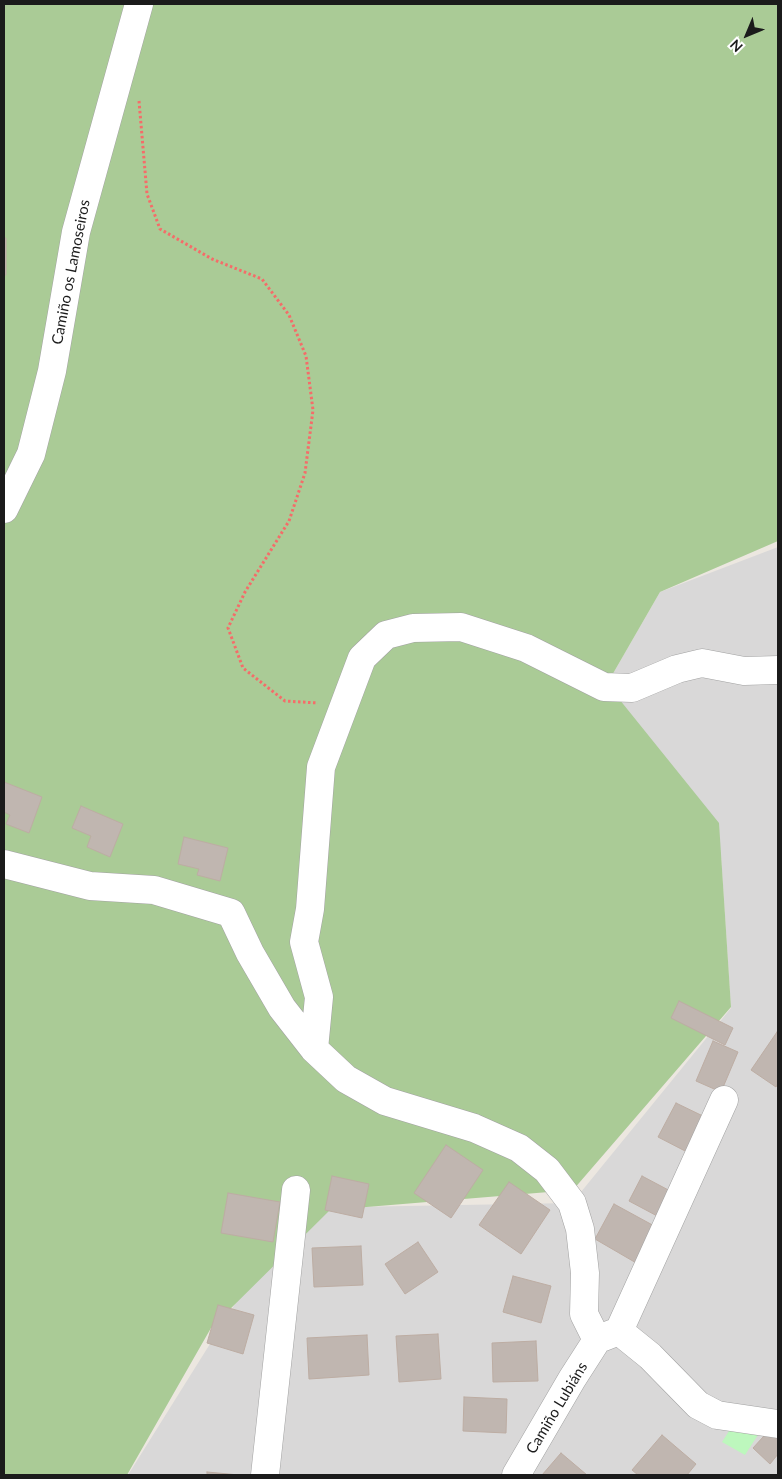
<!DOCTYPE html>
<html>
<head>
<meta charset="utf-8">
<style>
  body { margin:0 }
  #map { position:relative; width:782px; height:1479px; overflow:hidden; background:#ece7e0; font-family:Lato,sans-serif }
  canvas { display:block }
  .frame { position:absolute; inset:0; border:5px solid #1b1b1b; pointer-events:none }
  .north { position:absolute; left:722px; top:10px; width:50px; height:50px; -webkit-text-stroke:4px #fff; paint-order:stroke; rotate:225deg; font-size:14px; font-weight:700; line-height:20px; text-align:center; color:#1b1b1b }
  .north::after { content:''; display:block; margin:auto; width:18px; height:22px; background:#1b1b1b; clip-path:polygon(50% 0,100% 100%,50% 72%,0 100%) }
</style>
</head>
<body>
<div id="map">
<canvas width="782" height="1479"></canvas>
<div class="frame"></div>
<div class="north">N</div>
</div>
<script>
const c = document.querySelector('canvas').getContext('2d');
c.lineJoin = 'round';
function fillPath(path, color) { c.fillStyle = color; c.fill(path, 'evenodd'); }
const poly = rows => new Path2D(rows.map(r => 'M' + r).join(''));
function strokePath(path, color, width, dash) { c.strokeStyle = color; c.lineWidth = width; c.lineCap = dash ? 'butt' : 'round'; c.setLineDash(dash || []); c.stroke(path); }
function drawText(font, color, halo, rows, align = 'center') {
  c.font = font + ' Lato,sans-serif'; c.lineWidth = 4.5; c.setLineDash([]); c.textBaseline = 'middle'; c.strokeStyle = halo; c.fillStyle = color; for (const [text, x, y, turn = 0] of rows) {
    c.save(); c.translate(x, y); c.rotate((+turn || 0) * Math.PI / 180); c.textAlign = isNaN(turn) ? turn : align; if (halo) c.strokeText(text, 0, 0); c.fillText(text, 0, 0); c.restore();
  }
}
fillPath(poly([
  [778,547,778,1475,128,1475,295,1208,572,1203,731,1008,721,855,607,684,660,592]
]), '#d9d8d8');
fillPath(poly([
  [4,4,778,4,778,541,660,592,607,684,719,823,731,1007,573,1190,330,1210,211,1328,127,1475,4,1475]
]), '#aacb96');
fillPath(poly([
  [736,1420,765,1424,745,1455,722,1442]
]), '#bdf7bd');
const building = poly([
  [4,238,6,238,6,275,4,275,4,238],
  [4,782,42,797,29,833,6,824,10,815,4,812,4,782],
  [81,806,123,824,110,857,87,847,91,836,72,828,81,806],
  [184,837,228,848,220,881,197,875,199,869,178,864,184,837],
  [679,1001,733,1028,725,1045,671,1018,679,1001],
  [777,1032,778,1033,778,1083,776,1087,751,1070,777,1032],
  [713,1041,738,1052,721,1092,696,1081,713,1041],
  [676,1103,707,1118,689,1153,658,1137,676,1103],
  [446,1145,483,1170,451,1218,414,1193,446,1145],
  [332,1176,369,1184,362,1218,325,1210,332,1176],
  [642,1176,674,1193,661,1218,629,1201,642,1176],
  [509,1182,550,1210,521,1254,479,1225,509,1182],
  [228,1193,280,1202,273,1242,221,1233,228,1193],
  [614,1204,658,1228,638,1264,595,1239,614,1204],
  [418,1242,438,1272,405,1294,385,1264,418,1242],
  [361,1246,363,1285,314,1287,312,1248,361,1246],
  [513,1276,551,1286,541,1323,503,1312,513,1276],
  [218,1305,254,1315,243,1354,207,1343,218,1305],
  [438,1334,441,1379,399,1382,396,1336,438,1334],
  [367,1335,369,1375,309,1379,307,1338,367,1335],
  [536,1341,538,1381,493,1382,492,1343,536,1341],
  [464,1397,507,1399,506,1433,463,1431,464,1397],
  [773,1426,778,1431,778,1454,770,1464,753,1448,773,1426],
  [662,1435,696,1464,687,1475,638,1475,632,1470,662,1435],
  [561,1453,587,1475,542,1475,561,1453],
  [207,1472,239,1475,207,1475,207,1472]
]);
fillPath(building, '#c0b6b0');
strokePath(building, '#bdada3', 1);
const minor = poly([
  [4,509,31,454,52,371,76,232,139,4],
  [4,864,90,886,154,890,231,913,250,953,282,1008,314,1049,346,1079,385,1101,474,1128,519,1148,547,1170,572,1203,580,1229,585,1273,584,1314,597,1340],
  [314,1049,319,997,304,942,310,909,321,767,362,658,386,635,413,628,461,627,526,648,604,687,632,688,677,669,702,663,744,671,778,670],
  [619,1331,724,1100],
  [601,1338,619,1331,650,1356,698,1405,717,1415,778,1424],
  [265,1475,296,1190],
  [516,1475,572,1379,597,1340]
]);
strokePath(minor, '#a2a2a2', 29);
strokePath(poly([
  [139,101,147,194,160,229,212,259,262,279,289,315,306,356,313,410,305,473,289,521,245,592,228,628,243,668,285,701,318,703]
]), '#f56c69', 3, [2.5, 2.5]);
strokePath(minor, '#fff', 28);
drawText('15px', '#1b1b1b', '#fff', [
  ["Camiño os Lamoseiros",71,272,-79],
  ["Camiño Lubiáns",557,1408,-59]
]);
</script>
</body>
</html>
